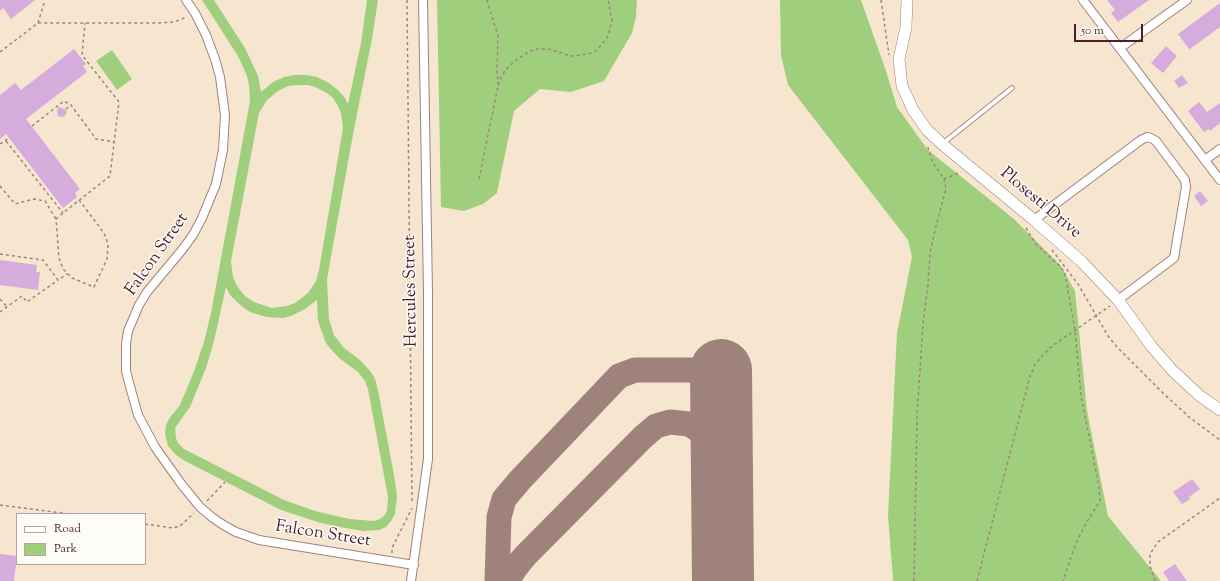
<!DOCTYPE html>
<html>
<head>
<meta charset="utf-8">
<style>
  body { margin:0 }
  #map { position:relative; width:1220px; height:581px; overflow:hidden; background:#f7e6cf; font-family:"Sorts Mill Goudy",serif }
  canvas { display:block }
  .legend { position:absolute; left:16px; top:513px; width:130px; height:52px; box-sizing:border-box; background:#fdfcf7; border:1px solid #b5a4a5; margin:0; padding:5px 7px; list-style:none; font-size:12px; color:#4a1f2b }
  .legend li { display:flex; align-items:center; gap:8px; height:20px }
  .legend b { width:20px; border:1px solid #b5a4a5 }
  .scale { position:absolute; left:1074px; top:24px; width:69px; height:18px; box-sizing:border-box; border:2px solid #4a1f2b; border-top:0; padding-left:5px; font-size:12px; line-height:14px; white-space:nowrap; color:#4a1f2b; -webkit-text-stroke:3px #fdfcf7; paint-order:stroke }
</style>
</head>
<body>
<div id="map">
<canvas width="1220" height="581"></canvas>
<ul class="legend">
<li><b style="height:5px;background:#fff"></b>Road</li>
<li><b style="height:11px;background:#9fcf7d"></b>Park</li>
</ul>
<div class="scale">50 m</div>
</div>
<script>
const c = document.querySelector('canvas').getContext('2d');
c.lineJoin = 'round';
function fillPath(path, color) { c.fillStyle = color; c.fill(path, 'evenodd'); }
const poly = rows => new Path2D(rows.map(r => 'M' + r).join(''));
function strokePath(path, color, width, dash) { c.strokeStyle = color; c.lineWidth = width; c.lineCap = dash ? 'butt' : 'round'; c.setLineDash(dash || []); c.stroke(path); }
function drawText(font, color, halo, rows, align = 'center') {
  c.font = font + ' "Sorts Mill Goudy",serif'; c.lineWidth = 3; c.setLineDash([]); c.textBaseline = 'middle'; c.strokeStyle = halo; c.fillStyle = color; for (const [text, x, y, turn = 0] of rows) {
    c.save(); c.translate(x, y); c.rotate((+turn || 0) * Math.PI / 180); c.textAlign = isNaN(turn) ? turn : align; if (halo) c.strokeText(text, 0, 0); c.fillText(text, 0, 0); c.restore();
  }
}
fillPath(poly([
  [202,0,214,0,245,48,258,76,261,92,273,82,284,77,295,75,306,75,317,77,329,83,338,90,345,98,348,104,361,43,367,0,378,0,372,39,354,129,327,279,329,319,334,335,344,348,360,360,371,372,375,379,378,390,394,475,397,496,395,514,391,521,386,527,379,530,363,531,345,528,321,523,281,510,185,461,176,455,168,446,165,434,166,425,169,419,180,405,193,374,204,342,211,313,250,101,249,85,247,76,238,56],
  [297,85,308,85,315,87,327,93,333,98,338,106,341,113,343,128,319,270,316,281,308,293,295,303,287,306,272,308,254,302,246,297,240,290,236,284,233,277,231,261,259,113,267,100,278,91,288,86],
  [226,287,230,295,237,302,244,308,250,312,266,317,283,318,291,316,305,309,317,300,318,321,325,341,328,346,339,358,358,372,365,381,368,389,388,497,387,511,384,516,380,519,374,521,349,519,315,511,284,500,184,449,178,443,176,438,175,428,190,407,206,368,213,345],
  [437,0,637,0,636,17,632,33,604,81,571,92,540,89,514,111,497,193,483,204,464,211,441,207],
  [780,0,861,0,886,71,897,107,928,150,1014,219,1061,266,1075,291,1087,411,1108,516,1161,581,893,581,888,515,897,333,912,257,908,240,788,85,781,55],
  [112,50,132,79,117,90,96,61]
]), '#9fcf7d');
strokePath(poly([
  [497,581,499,517,504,499,520,480,619,376,635,370,721,370],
  [507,581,516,567,525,556,643,437,656,426,670,422,689,424,703,433,715,444,721,463]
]), '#a0827d', 25);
strokePath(poly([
  [721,370,723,581]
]), '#a0827d', 62);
fillPath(poly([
  [0,0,35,0,11,19,3,8,0,11],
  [1107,0,1149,0,1118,22,1111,13,1115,10],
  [1220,3,1220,27,1190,49,1190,50,1178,34],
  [1166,46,1177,56,1163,73,1151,63],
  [74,49,86,64,83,66,87,72,26,119,80,189,75,193,77,197,63,208,6,134,0,139,0,95,15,83,21,90],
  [1182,75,1188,83,1179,88,1174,81],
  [1199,102,1207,112,1220,103,1220,123,1210,131,1209,129,1204,132,1188,111],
  [58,107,65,109,67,112,65,116,62,117,58,116,57,112],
  [1200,191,1208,201,1201,206,1194,196],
  [0,260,37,265,36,272,40,272,38,290,0,285],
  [1192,479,1200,489,1189,497,1190,499,1182,504,1173,492],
  [0,554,17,556,14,581,0,581],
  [1175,564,1187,581,1169,581,1163,572]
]), '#d6acdd');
const lane = poly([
  [942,144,1012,88]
]);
const street = poly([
  [186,0,195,13,206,35,215,59,220,77,225,115,223,150,216,184,202,218,193,235,182,250,147,292,139,305,128,331,126,344,126,371,131,390,138,415,155,447,182,485,200,507,213,518,225,526,236,532,259,540,414,565],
  [1083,0,1220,180],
  [1120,48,1187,0],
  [1205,160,1220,149],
  [1034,220,1141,140,1147,137,1151,138,1156,141,1185,180,1186,187,1174,258,1118,300],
  [411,581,428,459,428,293,423,0]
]);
const secondary = poly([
  [907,0,906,27,899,59,902,86,913,110,927,130,942,144,1034,220,1081,261,1118,300,1152,347,1172,370,1200,396,1220,410]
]);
strokePath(lane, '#a0827d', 5.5);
strokePath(street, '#a0827d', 10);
strokePath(secondary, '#a0827d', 12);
strokePath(poly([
  [407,0,412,504],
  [487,0,498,36,497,69,498,84],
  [881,0,889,55],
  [38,23,45,0],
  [0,52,38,23,158,23,174,22,187,17],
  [66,109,71,105],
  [32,126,64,101,71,105,96,139,114,142],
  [6,141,63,213],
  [0,144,9,138],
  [479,179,498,86,502,75,509,66,519,58,530,51,537,49,548,49,571,56,581,55,591,53,597,50,607,38,610,29,612,20,608,0],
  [944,179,961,172],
  [0,186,15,204,34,199,45,201,56,219],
  [79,200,101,229,106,237,108,246,107,259,94,287,72,278,63,269,59,258,56,219,63,213,110,176,119,102,82,55,85,23],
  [1026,228,1036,244,1061,267,1065,274,1075,330,1081,396,1099,487,1100,501,1085,525,1076,543,1070,560,1063,581],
  [1052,250,1078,284,1108,336,1117,347,1163,393,1189,417,1220,440],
  [0,254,43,260,58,280,67,274],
  [0,299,7,307],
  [0,312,22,296,27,302,58,280],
  [207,501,225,482],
  [0,505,70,514],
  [145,524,173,528,180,526,194,513],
  [392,553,392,548,412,508],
  [914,581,917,415,923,324,928,284,930,254,934,234,946,188,944,179,932,161,927,144],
  [977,581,1030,376,1035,365,1042,356,1052,346,1110,306],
  [1155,581,1150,566,1150,554,1158,542,1220,498]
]), '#a0827d', 1.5, [3, 3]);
strokePath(lane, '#fff', 4);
strokePath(street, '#fff', 8);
strokePath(secondary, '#fff', 11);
drawText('17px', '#4a1f2b', '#fdfcf7', [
  ["Plosesti Drive",1040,204,40],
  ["Falcon Street",158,255,-55],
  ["Hercules Street",412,291,-91],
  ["Falcon Street",323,535,9]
]);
</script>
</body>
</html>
